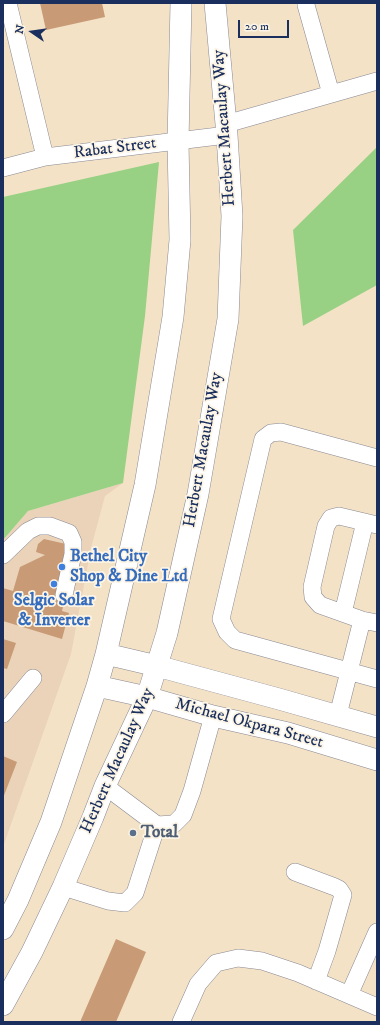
<!DOCTYPE html>
<html>
<head>
<meta charset="utf-8">
<style>
  body { margin:0 }
  #map { position:relative; width:380px; height:1025px; overflow:hidden; background:#f4e2c7; font-family:"IM FELL DW Pica",serif }
  canvas { display:block }
  .frame { position:absolute; inset:0; border:4px solid #1b2f5e; pointer-events:none }
  .north { position:absolute; left:12px; top:12px; width:40px; height:40px; -webkit-text-stroke:3px #fcf5e5; paint-order:stroke; rotate:283deg; font-size:11px; font-weight:700; line-height:16px; text-align:center; color:#1b2f5e }
  .north::after { content:''; display:block; margin:auto; width:14px; height:18px; background:#1b2f5e; clip-path:polygon(50% 0,100% 100%,50% 72%,0 100%) }
  .scale { position:absolute; left:238px; top:20px; width:51px; height:18px; box-sizing:border-box; border:2px solid #1b2f5e; border-top:0; padding-left:5px; font-size:12px; line-height:14px; white-space:nowrap; color:#1b2f5e; -webkit-text-stroke:3px #fcf5e5; paint-order:stroke }
</style>
</head>
<body>
<div id="map">
<canvas width="380" height="1025"></canvas>
<div class="frame"></div>
<div class="north">N</div>
<div class="scale">20 m</div>
</div>
<script>
const c = document.querySelector('canvas').getContext('2d');
c.lineJoin = 'round';
function fillPath(path, color) { c.fillStyle = color; c.fill(path, 'evenodd'); }
const poly = rows => new Path2D(rows.map(r => 'M' + r).join(''));
function strokePath(path, color, width, dash) { c.strokeStyle = color; c.lineWidth = width; c.lineCap = dash ? 'butt' : 'round'; c.setLineDash(dash || []); c.stroke(path); }
function drawText(font, color, halo, rows, align = 'center') {
  c.font = font + ' "IM FELL DW Pica",serif'; c.lineWidth = 3.5; c.setLineDash([]); c.textBaseline = 'middle'; c.strokeStyle = halo; c.fillStyle = color; for (const [text, x, y, turn = 0] of rows) {
    c.save(); c.translate(x, y); c.rotate((+turn || 0) * Math.PI / 180); c.textAlign = isNaN(turn) ? turn : align; if (halo) c.strokeText(text, 0, 0); c.fillText(text, 0, 0); c.restore();
  }
}
fillPath(poly([
  [123,483,105,496,91,548,71,654,3,847,3,540,28,511]
]), '#ead3b9');
fillPath(poly([
  [377,147,377,285,303,326,293,230],
  [159,162,145,316,123,483,28,511,3,540,3,197]
]), '#98d183');
fillPath(poly([
  [40,3,102,3,105,17,46,30],
  [44,539,66,544,62,569,55,595,65,598,62,611,69,613,62,639,3,621,3,588,13,591,20,567,45,555,36,552,38,544],
  [3,639,16,643,7,669,3,668],
  [3,756,17,762,3,798],
  [116,939,146,952,116,1022,80,1022]
]), '#c89b76');
const minor = poly([
  [8,3,45,157],
  [306,5,331,94],
  [226,124,377,81],
  [3,168,45,157,227,135],
  [377,458,281,432,271,433,263,439,221,619,227,632,235,640,377,679],
  [377,525,339,516,331,518,326,526,312,587,313,597,320,605,362,620,377,623],
  [3,555,28,531,38,526,50,526,69,533,73,542,73,554,64,595],
  [343,613,365,522],
  [3,714,33,678],
  [338,715,362,620],
  [105,786,157,825],
  [295,872,335,887,339,889,343,895,327,951,316,981],
  [63,887,108,901,125,903,135,893,157,825,174,824,183,815,192,791,213,716],
  [349,995,377,932],
  [181,1022,198,984,216,963,238,958,262,961,298,973,377,1007]
]);
const major = poly([
  [106,654,157,666,279,699,377,727],
  [97,686,147,697,213,716,288,733,377,760],
  [3,929,18,900,51,822,97,686,106,654,145,485,173,317,180,240,178,142,181,3],
  [3,1005,32,952,63,887,93,817,105,786,147,697,167,633,198,494,228,319,232,216,227,135,215,3]
]);
strokePath(minor, '#888892', 18);
strokePath(major, '#888892', 22);
strokePath(minor, '#fff', 17);
strokePath(major, '#fff', 21);
for (const [x, y, r, color] of [
  [62,567,4,"#3f7fe0"],
  [54,584,4,"#3f7fe0"],
  [133,833,4,"#5c6f8a"]
]) { const dot = new Path2D(); dot.arc(x, y, r, 0, 2 * Math.PI); c.fillStyle = color; c.fill(dot); strokePath(dot, '#fcf5e5', 1.5); }
drawText('17px', '#1b2f5e', '#fcf5e5', [
  ["Herbert Macaulay Way",225,128,-94],
  ["Rabat Street",115,149,-7],
  ["Herbert Macaulay Way",204,450,-80],
  ["Michael Okpara Street",249,724,15],
  ["Herbert Macaulay Way",118,761,-66]
]);
drawText('bold 17px', '#366cbe', '#fcf5e5', [
  ["Bethel City",70,557],
  ["Shop & Dine Ltd",70,577],
  ["Selgic Solar",54,601,"center"],
  ["& Inverter",54,621,"center"]
], 'left');
drawText('bold 17px', '#4e5e75', '#fcf5e5', [
  ["Total",141,833]
], 'left');
</script>
</body>
</html>
